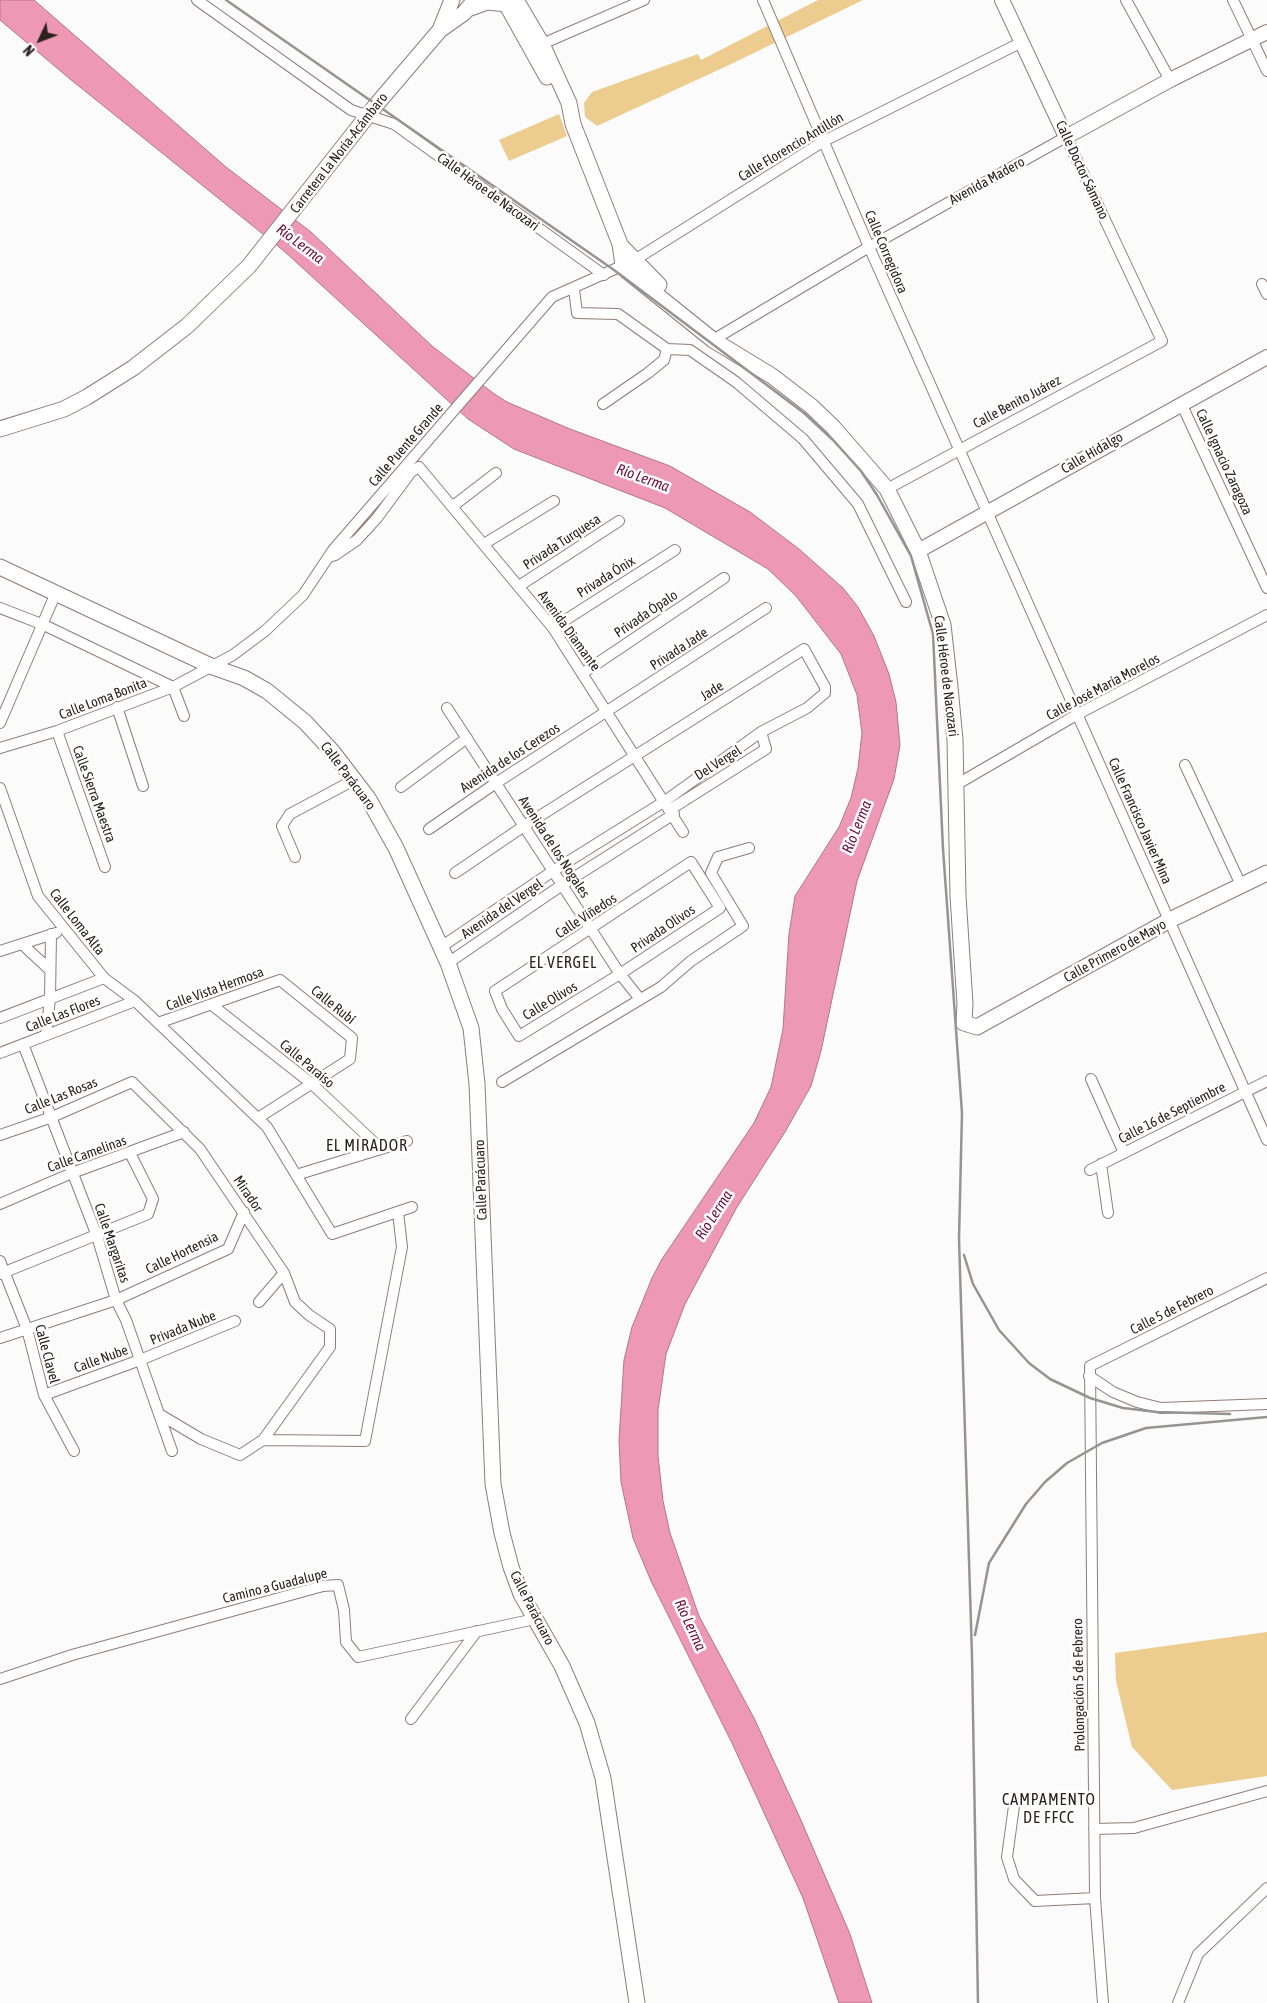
<!DOCTYPE html>
<html>
<head>
<meta charset="utf-8">
<style>
  body { margin:0 }
  #map { position:relative; width:1267px; height:2003px; overflow:hidden; background:#fbfbfb; font-family:"Asap Condensed",sans-serif }
  canvas { display:block }
  .north { position:absolute; left:15px; top:15px; width:50px; height:50px; -webkit-text-stroke:4px #fff; paint-order:stroke; rotate:227deg; font-size:14px; font-weight:700; line-height:20px; text-align:center; color:#2b221f }
  .north::after { content:''; display:block; margin:auto; width:18px; height:22px; background:#2b221f; clip-path:polygon(50% 0,100% 100%,50% 72%,0 100%) }
</style>
</head>
<body>
<div id="map">
<canvas width="1267" height="2003"></canvas>
<div class="north">N</div>
</div>
<script>
const c = document.querySelector('canvas').getContext('2d');
c.lineJoin = 'round';
function fillPath(path, color) { c.fillStyle = color; c.fill(path, 'evenodd'); }
const poly = rows => new Path2D(rows.map(r => 'M' + r).join(''));
function strokePath(path, color, width, dash) { c.strokeStyle = color; c.lineWidth = width; c.lineCap = dash ? 'butt' : 'round'; c.setLineDash(dash || []); c.stroke(path); }
function drawText(font, color, halo, rows, align = 'center') {
  c.font = font + ' "Asap Condensed",sans-serif'; c.lineWidth = 5; c.setLineDash([]); c.textBaseline = 'middle'; c.strokeStyle = halo; c.fillStyle = color; for (const [text, x, y, turn = 0] of rows) {
    c.save(); c.translate(x, y); c.rotate((+turn || 0) * Math.PI / 180); c.textAlign = isNaN(turn) ? turn : align; if (halo) c.strokeText(text, 0, 0); c.fillText(text, 0, 0); c.restore();
  }
}
fillPath(poly([
  [818,0,863,0,729,65,597,126,585,117,584,103,592,92,698,54,701,60],
  [559,114,567,136,509,161,499,140],
  [1267,1632,1267,1776,1172,1790,1132,1747,1116,1681,1115,1653]
]), '#eccd8f');
const water = poly([
  [0,0,34,0,226,167,311,232,432,346,493,393,507,402,570,429,670,466,750,512,799,549,843,588,858,607,874,636,889,674,896,702,900,745,894,779,857,881,821,1051,811,1086,785,1132,737,1207,685,1304,666,1354,658,1410,658,1456,663,1501,670,1533,699,1616,754,1718,800,1818,850,1934,872,2003,839,2003,803,1898,732,1743,651,1581,633,1538,621,1482,619,1440,624,1360,632,1327,652,1278,662,1259,754,1123,771,1087,783,1029,789,934,795,896,839,827,851,798,858,768,862,733,857,695,841,654,796,596,768,569,665,508,514,449,468,419,284,251,70,79,0,20,0,0]
]);
fillPath(water, '#ed98b5');
strokePath(water, '#b37588', 1);
const street = poly([
  [197,0,351,110,394,124,604,275],
  [763,0,869,247,1267,1140],
  [1126,0,1170,80],
  [1233,0,1267,71],
  [542,44,644,0],
  [1262,284,1267,294],
  [574,289,577,313,618,314,667,349,690,350,736,382,803,439,858,504,906,602],
  [713,340,869,247,1066,137,1162,341,887,489],
  [1181,403,1267,588],
  [603,404,648,373,664,360,667,349],
  [453,506,496,473],
  [484,544,554,501],
  [329,557,335,555,357,540,377,518,411,472,419,467,553,628,683,832],
  [519,586,619,521],
  [0,608,44,625,173,687,184,716],
  [553,628,675,550],
  [583,673,724,578],
  [117,707,143,786],
  [447,708,620,974,640,999],
  [0,723,55,595],
  [57,731,105,867],
  [0,748,57,731,173,687,233,655,265,631,303,595,333,550,552,297,633,261,824,141,1022,42],
  [1185,765,1241,885],
  [954,786,1078,714,1267,615],
  [401,787,467,738],
  [0,788,38,896,104,978,135,1001,267,1127,332,1234,412,1207],
  [671,809,766,749,761,732],
  [429,829,496,783,766,608],
  [295,857,282,826,290,814,354,780],
  [691,862,720,908,620,974,519,1036,502,1009,495,991,691,862],
  [22,944,50,970],
  [441,947,553,871,665,801,761,732,807,708,825,693,825,687,804,649,524,826,455,873],
  [0,951,56,933],
  [448,963,562,885,674,814],
  [212,1005,312,1084,380,1148],
  [0,1018,104,978],
  [158,1023,280,980,352,1038,350,1059,258,1118],
  [46,1035,50,999,51,934],
  [23,1044,97,1236,116,1300,126,1320,172,1451],
  [0,1053,135,1001],
  [1091,1079,1124,1153],
  [502,1082,661,987,691,961,743,926,711,873,718,857,749,848],
  [0,1135,52,1117,132,1082,200,1149,284,1273,295,1302,309,1315,330,1329,330,1347,263,1440,240,1455,201,1439,159,1414],
  [1101,1164,1108,1213],
  [1090,1170,1267,1081],
  [296,1175,407,1141],
  [0,1204,72,1173,184,1132],
  [0,1261,27,1329,44,1395,74,1451],
  [0,1274,148,1214,153,1199,130,1153],
  [259,1302,284,1273],
  [0,1338,116,1300,228,1249,244,1212],
  [1089,1376,1113,1392,1137,1402,1161,1408,1267,1404],
  [44,1395,140,1360,235,1321],
  [263,1440,365,1441,402,1247,398,1212],
  [0,1679,72,1655,323,1586,338,1585,344,1610,346,1642,358,1657,535,1619],
  [411,1719,477,1631],
  [1014,1806,1007,1857,1014,1879,1035,1901,1095,1898],
  [1094,1829,1134,1828,1267,1791],
  [1103,2003,1095,1898,1090,1366,1267,1278],
  [1178,2003,1198,1954,1267,1888]
]);
const secondary = poly([
  [1002,0,1066,137,1170,80,1267,32],
  [918,551,1267,357]
]);
const primary = poly([
  [504,0,547,77],
  [516,0,542,44,569,103,573,124,620,244,623,265,627,271,713,340,772,376,811,406,833,427,887,489,918,551,943,625,950,687,955,740,958,896,965,1004,964,1023,977,1027,1170,920,1267,873],
  [468,9,487,2,507,4],
  [440,30,452,0],
  [621,246,659,285],
  [0,429,64,409,87,397,133,368,187,326,249,266,376,105,440,30,464,13,475,0],
  [0,567,213,667,244,678,267,691,305,722,332,751,368,798,396,848,448,963,471,1028,477,1084,493,1484,502,1533,511,1567,521,1594,562,1666,587,1723,603,1778,637,2003]
]);
strokePath(street, '#927c74', 12);
strokePath(secondary, '#927c74', 16);
strokePath(primary, '#927c74', 17);
strokePath(street, '#fff', 10);
strokePath(secondary, '#fff', 14);
strokePath(primary, '#fff', 15);
strokePath(poly([
  [226,0,614,270,804,413,833,440,861,471,877,495,911,556,933,634,943,849,962,1113,959,1239,972,1656,978,2003],
  [964,1255,973,1284,999,1330,1029,1363,1050,1379,1090,1398,1123,1408,1157,1412,1230,1414],
  [975,1635,989,1563,1026,1504,1045,1482,1067,1463,1102,1443,1146,1428,1267,1417]
]), '#979391', 2.5);
drawText('14px', '#2b221f', '#fff', [
  ["Calle Florencio Antillón",791,147,-31],
  ["Carretera La Noria-Acámbaro",339,153,-52],
  ["Calle Doctor Sámano",1082,170,65],
  ["Avenida Madero",987,181,-29],
  ["Calle Héroe de Nacozari",488,192,36],
  ["Calle Corregidora",886,252,67],
  ["Calle Benito Juárez",1017,402,-28],
  ["Calle Puente Grande",406,445,-49],
  ["Calle Hidalgo",1092,453,-30],
  ["Calle Ignacio Zaragoza",1224,462,65],
  ["Privada Turquesa",562,542,-33],
  ["Privada Ónix",606,577,-32],
  ["Privada Ópalo",646,614,-34],
  ["Avenida Diamante",569,631,54],
  ["Privada Jade",679,649,-33],
  ["Calle Héroe de Nacozari",946,676,83],
  ["Calle José María Morelos",1103,687,-28],
  ["Jade",712,691,-33],
  ["Calle Loma Bonita",103,699,-21],
  ["Avenida de los Cerezos",510,758,-33],
  ["Del Vergel",718,763,-32],
  ["Calle Parácuaro",348,776,53],
  ["Calle Sierra Maestra",94,794,70],
  ["Calle Francisco Javier Mina",1140,821,66],
  ["Avenida de los Nogales",554,847,57],
  ["Avenida del Vergel",502,909,-34],
  ["Calle Viñedos",586,916,-33],
  ["Calle Loma Alta",77,922,52],
  ["Privada Olivos",663,929,-34],
  ["Calle Primero de Mayo",1115,951,-29],
  ["Calle Vista Hermosa",215,989,-20],
  ["Calle Olivos",550,1001,-31],
  ["Calle Rubí",333,1005,39],
  ["Calle Las Flores",63,1014,-21],
  ["Calle Paraíso",307,1064,40],
  ["Calle Las Rosas",61,1096,-22],
  ["Calle 16 de Septiembre",1172,1113,-27],
  ["Calle Camelinas",87,1154,-20],
  ["Calle Parácuaro",481,1180,-92],
  ["Mirador",248,1194,56],
  ["Calle Margaritas",112,1243,71],
  ["Calle Hortensia",182,1253,-26],
  ["Calle 5 de Febrero",1172,1310,-27],
  ["Privada Nube",183,1328,-22],
  ["Calle Clavel",47,1354,75],
  ["Calle Nube",101,1359,-20],
  ["Camino a Guadalupe",275,1586,-14],
  ["Calle Parácuaro",532,1608,63],
  ["Prolongación 5 de Febrero",1079,1685,-91]
]);
drawText('italic 15px', '#710e3e', '#fff', [
  ["Río Lerma",300,244,37],
  ["Río Lerma",643,478,20],
  ["Río Lerma",857,827,-68],
  ["Río Lerma",714,1215,-57],
  ["Río Lerma",690,1625,65]
]);
c.letterSpacing = '1px';
drawText('16px', '#2b221f', '#fff', [
  ["EL VERGEL",563,963],
  ["EL MIRADOR",367,1146],
  ["CAMPAMENTO",1049,1800],
  ["DE FFCC",1049,1818]
]);
c.letterSpacing = '0px';
</script>
</body>
</html>
